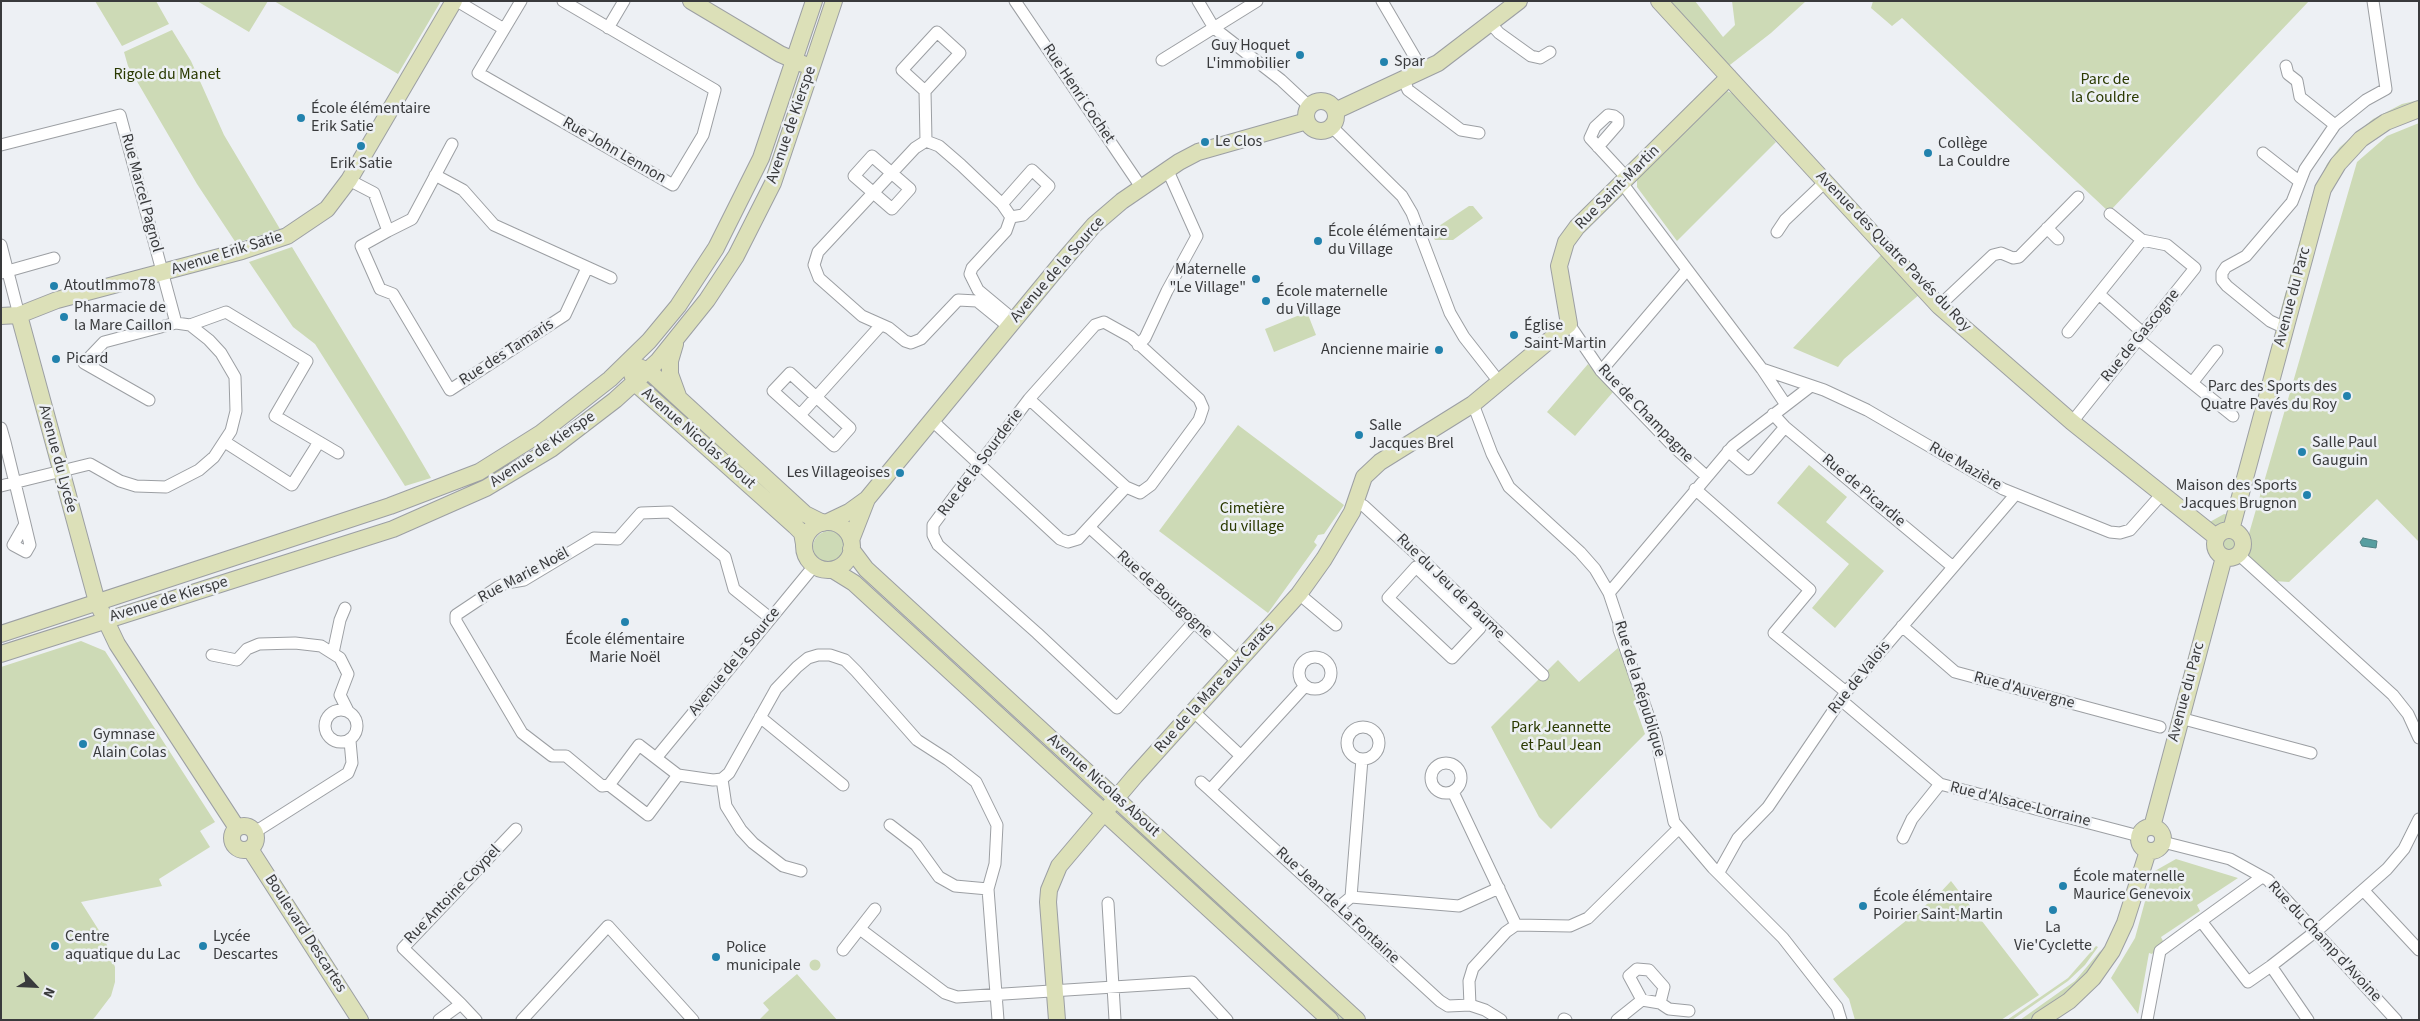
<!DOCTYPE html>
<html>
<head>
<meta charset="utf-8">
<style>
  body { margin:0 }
  #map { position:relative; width:2420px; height:1021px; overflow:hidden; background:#edf0f4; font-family:"Source Sans 3",sans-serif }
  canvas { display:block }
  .frame { position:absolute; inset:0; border:2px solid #393a3c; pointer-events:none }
  .north { position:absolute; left:10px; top:961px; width:50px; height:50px; -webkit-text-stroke:4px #edf0f4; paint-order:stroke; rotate:115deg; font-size:14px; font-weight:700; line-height:20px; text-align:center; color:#393a3c }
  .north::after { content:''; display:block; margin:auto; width:18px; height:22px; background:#393a3c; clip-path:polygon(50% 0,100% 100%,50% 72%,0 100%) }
</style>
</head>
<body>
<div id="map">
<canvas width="2420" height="1021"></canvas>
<div class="frame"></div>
<div class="north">N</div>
</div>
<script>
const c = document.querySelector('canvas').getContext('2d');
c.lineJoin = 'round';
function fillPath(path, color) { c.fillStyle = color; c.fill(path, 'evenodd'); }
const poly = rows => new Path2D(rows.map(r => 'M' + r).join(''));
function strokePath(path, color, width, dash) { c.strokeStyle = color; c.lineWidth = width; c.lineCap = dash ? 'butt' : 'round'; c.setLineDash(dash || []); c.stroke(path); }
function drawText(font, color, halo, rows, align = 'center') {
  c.font = font + ' "Source Sans 3",sans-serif'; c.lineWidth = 5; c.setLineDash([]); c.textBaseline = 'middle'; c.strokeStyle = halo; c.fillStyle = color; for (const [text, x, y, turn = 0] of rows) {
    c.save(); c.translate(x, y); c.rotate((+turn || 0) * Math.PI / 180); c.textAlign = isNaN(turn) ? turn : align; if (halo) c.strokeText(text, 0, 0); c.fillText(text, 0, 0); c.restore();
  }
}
fillPath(poly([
  [95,1,156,1,169,24,122,46],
  [197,1,268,1,249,32],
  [274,1,441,1,398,74],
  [1669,1,1695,1,1723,37,1735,25,1732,1,1806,1,1771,33,1726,68],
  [1873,1,2309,1,2109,212,1902,18,1892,26,1871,8],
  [172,30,191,61,224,135,280,229,236,243,197,184,128,66,124,52],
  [1727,91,1736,95,1776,142,1677,241,1637,187,1637,179],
  [2419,100,2419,104,2350,143,2280,313,2312,196,2327,164,2340,147,2373,119,2402,104],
  [2419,123,2419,542,2377,499,2289,582,2273,581,2249,559,2248,537,2357,162,2387,136],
  [1469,206,1473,206,1483,218,1453,240,1435,240,1430,232],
  [292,247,404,432,431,478,405,486,315,344,293,327,249,262],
  [1883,253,1920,294,1844,359,1838,367,1793,348],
  [1307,312,1316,335,1274,352,1265,329],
  [1588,364,1613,392,1575,436,1547,412],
  [1238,425,1344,505,1324,534,1318,535,1314,542,1317,545,1268,613,1159,531],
  [1809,465,1847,497,1826,522,1884,571,1835,628,1812,608,1849,564,1777,503],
  [2224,514,2230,515,2222,526,2216,528,2208,523],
  '813 547a16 16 0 1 1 32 0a16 16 0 1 1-32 0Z',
  '2223 544a6 6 0 1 1 12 0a6 6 0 1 1-12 0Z',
  [81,641,105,651,215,822,200,831,210,847,159,879,162,886,81,902,105,940,115,967,115,982,111,996,95,1017,92,1020,1,1020,1,667],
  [1618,648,1637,695,1635,706,1645,734,1551,829,1539,817,1491,727,1558,660,1579,682],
  [1133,826,1212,894,1350,1020,1338,1020,1131,828],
  [2176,859,2238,878,2197,905,2200,911,2161,937,2163,941,2152,954,2149,953,2138,1014,2111,978,2135,938,2153,872],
  [1951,881,2039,995,2001,1020,1855,1020,1849,999,1833,979,1937,896],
  [2096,946,2098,947,2085,965,2068,981,2012,1020,2007,1020,2068,978],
  [2101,950,2093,971,2034,1020,2020,1020,2075,981],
  '809.5 965a5.5 5.5 0 1 1 11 0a5.5 5.5 0 1 1-11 0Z',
  [797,974,837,1020,759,1020,769,1010,763,1003]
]), '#cddab6');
const water = poly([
  [2363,538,2377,541,2376,548,2362,546,2360,542,2363,538]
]);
fillPath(water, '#579ea0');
strokePath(water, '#4e8082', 1);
const street = poly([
  [457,1,504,29],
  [521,1,478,73,673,185,703,135,715,90,563,1],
  [1015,1,1141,187],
  [1198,1,1214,28,1281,80,1310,107],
  [1382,1,1423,71],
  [1490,23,1499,33,1531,56,1540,58,1550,52],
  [608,28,624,1],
  [1162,60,1257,1],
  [2286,66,2288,74,2297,81,2300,97,2335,125],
  [1404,80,1408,90,1461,130,1479,133],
  [925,91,902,70,937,32,960,53,925,91,926,141],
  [1332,127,1402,196,1412,213,1450,313,1464,337,1500,383],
  [1,145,120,115,176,323,190,325,209,340,221,353,235,377,236,411,231,431,214,457,199,470,166,487,136,486,120,481,90,464,1,486],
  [1598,147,1618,124,1618,119,1614,116,1608,115,1595,127,1590,138,1627,178],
  [2263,153,2300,182],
  [872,156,910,189,892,209,854,176,872,156],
  [435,175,463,190,494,225,611,278],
  [349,180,374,193,388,231,361,246,380,289,393,294,450,390,565,315,587,268],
  [1622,183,1762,369,1824,390,1867,410,2003,489,2110,532,2120,533,2130,530,2161,495],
  [1002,204,1032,170,1049,186,1023,215,1011,217],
  [2047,228,2058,239],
  [388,231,412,219,452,144],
  [1777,232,1785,220,1825,182],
  [1,245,19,315],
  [1,273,54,258],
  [2099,294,2143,333],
  [1939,306,1993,255,2001,253,2013,258,2019,257,2078,197],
  [1569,324,1601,371,1674,447,1706,476],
  [190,325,226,312,307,361,275,416,338,453],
  [1009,327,977,301,958,300,921,339,911,343,905,341,889,328,862,316,819,278,814,265,818,252,915,148,926,141,939,146,961,165,1002,204,1011,217,1006,231,972,268,970,274,978,290,1014,320],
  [2285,328,2270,321,2227,286,2222,280,2222,273,2226,267,2246,256,2292,202,2305,169,2335,125,2366,100,2386,89,2373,1],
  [2068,332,2142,240],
  [2138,339,2192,383,2217,351],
  [1138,345,1145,338,1167,291,1197,236,1168,171],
  [1762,369,1786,405],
  [1601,371,1687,270],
  [790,373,850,428,834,446,773,391,790,373],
  [2192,383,2233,416],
  [1029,399,1126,487],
  [149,400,84,363,104,342,176,323],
  [1473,404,1492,454,1509,487,1580,552,1595,569,1609,593,1619,623,1619,630,1656,738,1674,822,1713,868,1783,938,1837,1007,1841,1020],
  [1773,414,1785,427,1953,567],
  [800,415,881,325],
  [932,420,939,427,979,464,1060,539,1068,542,1078,539,1126,487,1140,493,1151,485,1199,420,1203,408,1199,399,1131,337,1104,322,1095,325,1029,399,1004,432,979,464,953,498,933,525,933,535,938,545,1037,633,1117,708,1193,623],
  [2072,422,2195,268,2167,245,2142,240,2110,214],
  [1,428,5,442,25,524,30,545,26,552,13,545,25,524],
  [225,442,292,485,319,442],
  [1728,451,1749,469,1785,427],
  [1695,489,1810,590,1774,633,1846,692],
  [1356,502,1364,506,1414,552,1543,675],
  [1089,527,1239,663],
  [2238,554,2393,695,2408,714,2419,738],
  [1416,567,1480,628,1452,658,1388,598,1416,567],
  [1609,593,1733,446,1811,386],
  [1299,594,1336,625],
  [1902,626,1955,672,2160,727],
  [333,653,340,620,345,608],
  [212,655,237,660,247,649,259,644,295,643,321,646,340,658,348,674,340,695,348,711],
  '1299 673a16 16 0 1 1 32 0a16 16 0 1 1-32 0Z',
  [1841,700,1940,784,2139,836],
  '325 726a16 16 0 1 1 32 0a16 16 0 1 1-32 0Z',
  [1194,712,1241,756,1210,790,1440,1001,1448,1006,1470,1005],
  [760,717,843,785],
  [2180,718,2311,753],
  '1347 743a16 16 0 1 1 32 0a16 16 0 1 1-32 0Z',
  [639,745,678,775,648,815,609,785,639,745],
  [1241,756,1305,686],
  [656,758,814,566],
  '1431 778a15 15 0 1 1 30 0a15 15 0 1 1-30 0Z',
  [678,775,713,780,722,779,729,773,776,689,797,667,808,658,818,655,830,655,845,660,856,671,917,740,948,760,976,782,997,825,995,864,988,889,998,1020],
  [722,779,726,806,741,830,753,843,783,866,801,871],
  [1201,782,1210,790],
  [609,785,602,786,566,756,552,756,522,733,456,621,456,615,498,587,506,583,524,580,594,538,618,539,641,513,670,512,725,557,734,589,770,618],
  [1453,792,1516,925],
  [890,825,916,845,939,877,955,886,988,889],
  [255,832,348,773,352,763,350,741],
  [1903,838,1912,819,1940,784],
  [2163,842,2230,859,2268,880,2396,1020],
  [1719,872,1738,838,1768,807,1846,692,2015,495],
  [2364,891,2419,950],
  [1351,897,1362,759],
  [1108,903,1115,1020],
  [1339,907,1351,897,1459,906,1499,888],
  [2201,921,2262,877],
  [860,929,945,993,957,997,1192,982,1227,1020],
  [843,950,875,909],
  [2271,966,2320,928,2387,869,2404,849,2419,819],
  [1660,1003,1669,1009,1689,1011],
  [461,1004,476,1020],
  [1564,1019,1566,1020],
  [439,1020,461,1004,403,948,516,829],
  [522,1020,608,926,693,1020],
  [1501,1020,1485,1010,1470,1005,1469,981,1473,968,1506,932,1516,925,1570,926,1588,918,1678,829],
  [1617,1020,1642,1000,1660,1003,1664,987,1649,970,1637,969,1629,976,1642,1000],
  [2147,1020,2160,951,2201,921,2248,982,2271,966,2308,1020]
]);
const secondary = poly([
  [691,1,780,54,803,64],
  [1659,1,1939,306,2072,422,2216,537],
  '1306 116a15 15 0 1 1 30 0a15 15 0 1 1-30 0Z',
  [1335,111,1438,63,1519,1],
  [19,315,97,602,117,644,237,828],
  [1,316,19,315,57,300,242,251,287,236,327,209,349,180,454,1],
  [675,344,670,361,670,374,678,396],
  [639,367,649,371,805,514,823,523],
  [632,374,635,383,795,526,802,533,804,544],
  [828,522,849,512,867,499,1063,261,1094,225,1122,201,1179,162,1198,152,1307,121],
  '804 546a24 24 0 1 1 48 0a24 24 0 1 1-48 0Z',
  '2215 544a14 14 0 1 1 28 0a14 14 0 1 1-28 0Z',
  [2231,530,2323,189,2338,164,2361,139,2386,122,2419,109],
  [851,540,867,499],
  [851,549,866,569,1357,1020],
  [833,570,854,583,1330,1020],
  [1,634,390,506,479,472,541,433,610,379,649,341,678,306,716,248,761,158,814,1],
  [1,654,393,529,486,488,551,449,615,400,658,361,707,300,736,256,773,183,834,1],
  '232 838a12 12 0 1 1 24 0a12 12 0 1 1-24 0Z',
  [2152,827,2224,557],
  '2139 839a12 12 0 1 1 24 0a12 12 0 1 1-24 0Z',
  [250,849,360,1020],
  [1057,1020,1048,902,1049,890,1059,866,1135,776,1299,594,1324,559,1352,512,1364,477,1380,462,1473,404,1569,324,1559,266,1566,242,1577,227,1729,77],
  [2040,1020,2069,1001,2093,978,2112,951,2125,923,2148,851]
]);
strokePath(street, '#9c9fa3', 13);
strokePath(secondary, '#9c9fa3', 18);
strokePath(street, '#fff', 11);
strokePath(secondary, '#dce0b8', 16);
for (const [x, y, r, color] of [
  [1300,55,5,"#2282ad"],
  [1384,62,5,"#2282ad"],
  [301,118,5,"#2282ad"],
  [1205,142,5,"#2282ad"],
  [361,146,5,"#2282ad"],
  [1928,153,5,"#2282ad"],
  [1318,241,5,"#2282ad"],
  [1256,279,5,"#2282ad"],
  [54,286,5,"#2282ad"],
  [1266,301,5,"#2282ad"],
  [64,317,5,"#2282ad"],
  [1514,335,5,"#2282ad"],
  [1439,350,5,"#2282ad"],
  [56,359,5,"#2282ad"],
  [2347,396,5,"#2282ad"],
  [1359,435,5,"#2282ad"],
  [2302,452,5,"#2282ad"],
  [900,473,5,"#2282ad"],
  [2307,495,5,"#2282ad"],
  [625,622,5,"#2282ad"],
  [83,744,5,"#2282ad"],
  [2063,886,5,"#2282ad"],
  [1863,906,5,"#2282ad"],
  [2053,910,5,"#2282ad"],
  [55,946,5,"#2282ad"],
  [203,946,5,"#2282ad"],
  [716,957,5,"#2282ad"]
]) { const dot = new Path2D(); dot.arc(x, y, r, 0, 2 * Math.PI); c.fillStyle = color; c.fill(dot); strokePath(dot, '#edf0f4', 2); }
drawText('16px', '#393a3c', '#edf0f4', [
  ["Guy Hoquet",1290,46,"right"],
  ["L'immobilier",1290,64,"right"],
  ["Spar",1394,62],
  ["École élémentaire",311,109],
  ["Erik Satie",311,127],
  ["Le Clos",1215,142],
  ["Collège",1938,144],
  ["La Couldre",1938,162],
  ["Erik Satie",361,164,"center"],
  ["École élémentaire",1328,232],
  ["du Village",1328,250],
  ["Maternelle",1246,270,"right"],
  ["\"Le Village\"",1246,288,"right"],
  ["AtoutImmo78",64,286],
  ["École maternelle",1276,292],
  ["du Village",1276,310],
  ["Pharmacie de",74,308],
  ["la Mare Caillon",74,326],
  ["Église",1524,326],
  ["Saint-Martin",1524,344],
  ["Ancienne mairie",1429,350,"right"],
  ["Picard",66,359],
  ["Parc des Sports des",2337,387,"right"],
  ["Quatre Pavés du Roy",2337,405,"right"],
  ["Salle",1369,426],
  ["Jacques Brel",1369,444],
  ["Salle Paul",2312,443],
  ["Gauguin",2312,461],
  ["Les Villageoises",890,473,"right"],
  ["Maison des Sports",2297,486,"right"],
  ["Jacques Brugnon",2297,504,"right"],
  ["École élémentaire",625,640,"center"],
  ["Marie Noël",625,658,"center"],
  ["Gymnase",93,735],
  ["Alain Colas",93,753],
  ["École maternelle",2073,877],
  ["Maurice Genevoix",2073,895],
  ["École élémentaire",1873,897],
  ["Poirier Saint-Martin",1873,915],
  ["La",2053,928,"center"],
  ["Vie'Cyclette",2053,946,"center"],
  ["Centre",65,937],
  ["aquatique du Lac",65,955],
  ["Lycée",213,937],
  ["Descartes",213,955],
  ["Police",726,948],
  ["municipale",726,966]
], 'left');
drawText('16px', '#2a3900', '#edf0f4', [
  ["Rigole du Manet",167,75],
  ["Parc de",2105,80],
  ["la Couldre",2105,98],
  ["Cimetière",1252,509],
  ["du village",1252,527],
  ["Park Jeannette",1561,728],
  ["et Paul Jean",1561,746]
]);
drawText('16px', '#393a3c', '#edf0f4', [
  ["Rue Henri Cochet",1078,94,56],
  ["Avenue de Kierspe",792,125,-71],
  ["Rue John Lennon",614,151,30],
  ["Rue Saint-Martin",1618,188,-45],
  ["Rue Marcel Pagnol",141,193,75],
  ["Avenue des Quatre Pavés du Roy",1893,252,46],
  ["Avenue Erik Satie",227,254,-17],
  ["Avenue de la Source",1058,270,-49],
  ["Avenue du Parc",2293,297,-75],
  ["Rue de Gascogne",2141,336,-51],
  ["Rue des Tamaris",507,353,-33],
  ["Rue de Champagne",1645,414,46],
  ["Avenue Nicolas About",698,439,41],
  ["Avenue de Kierspe",543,450,-34],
  ["Avenue du Lycée",57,459,75],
  ["Rue de la Sourderie",981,463,-53],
  ["Rue Mazière",1965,467,30],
  ["Rue de Picardie",1863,491,40],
  ["Rue Marie Noël",524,576,-28],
  ["Rue du Jeu de Paume",1450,587,44],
  ["Rue de Bourgogne",1164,595,42],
  ["Avenue de Kierspe",169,600,-17],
  ["Avenue de la Source",735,662,-51],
  ["Rue de Valois",1860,678,-51],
  ["Rue de la Mare aux Carats",1215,688,-48],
  ["Rue de la République",1639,689,73],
  ["Rue d'Auvergne",2024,691,15],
  ["Avenue du Parc",2187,692,-75],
  ["Avenue Nicolas About",1103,786,42],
  ["Rue d'Alsace-Lorraine",2020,805,14],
  ["Rue Antoine Coypel",453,895,-46],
  ["Rue Jean de La Fontaine",1337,906,43],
  ["Boulevard Descartes",305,934,57],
  ["Rue du Champ d'Avoine",2324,942,47]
]);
</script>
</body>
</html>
